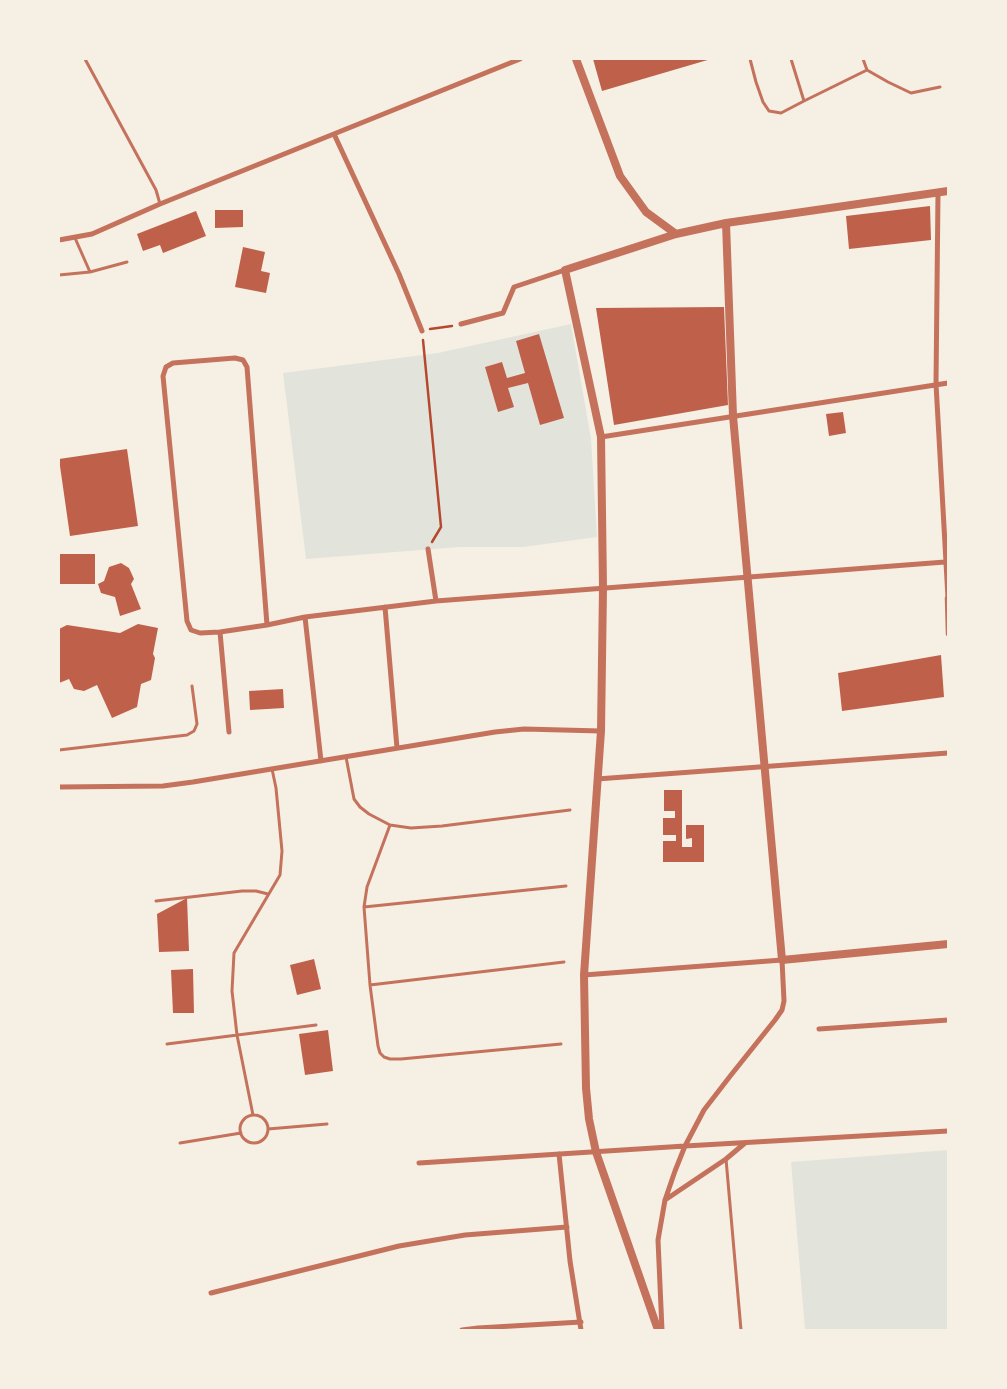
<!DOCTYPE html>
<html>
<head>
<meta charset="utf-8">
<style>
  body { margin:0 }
  #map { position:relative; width:1007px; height:1389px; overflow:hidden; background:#f6efe4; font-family:"Roboto Condensed",sans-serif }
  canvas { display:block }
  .frame { position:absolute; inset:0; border:60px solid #f6efe4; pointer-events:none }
</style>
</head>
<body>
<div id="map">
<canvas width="1007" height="1389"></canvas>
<div class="frame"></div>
</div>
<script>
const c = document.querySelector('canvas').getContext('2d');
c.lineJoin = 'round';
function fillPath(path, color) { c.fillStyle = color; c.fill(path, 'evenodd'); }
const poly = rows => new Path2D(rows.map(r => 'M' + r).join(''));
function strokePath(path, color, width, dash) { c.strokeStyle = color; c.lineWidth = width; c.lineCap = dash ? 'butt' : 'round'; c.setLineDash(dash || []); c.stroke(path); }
fillPath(poly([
  [571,324,591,439,597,537,523,547,459,547,306,559,283,373,438,353],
  [948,1150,948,1330,805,1330,791,1162]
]), '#e2e4dc');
fillPath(poly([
  [593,59,711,59,602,91],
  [930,206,931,240,849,249,846,216],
  [215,210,243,210,243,227,215,228],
  [196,211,206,236,163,253,160,245,143,251,137,234],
  [243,247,265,252,261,271,270,273,266,293,235,287],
  [724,307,728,405,614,425,596,308],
  [539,334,564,418,540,425,528,383,508,388,514,407,498,412,485,367,502,362,507,378,525,373,516,341],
  [843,412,846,433,829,436,826,414],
  [127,449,138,526,70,536,59,459],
  [59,554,95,554,95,584,59,584],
  [121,563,129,568,134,579,131,584,141,609,120,616,115,597,101,593,98,584,104,581,109,567],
  [138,624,158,628,153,654,155,658,151,680,141,684,137,707,112,718,97,685,84,691,74,689,69,679,59,683,59,629,67,625,120,633],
  [941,655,944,697,842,711,838,673],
  [283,689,284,708,250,710,249,691],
  [664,790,682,790,682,847,692,847,692,838,686,839,686,825,704,825,704,862,663,862,663,841,676,841,676,835,663,835,663,818,675,818,675,811,664,811],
  [187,898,189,951,159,952,157,914],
  [314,959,321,989,297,995,290,965],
  [193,969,194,1013,173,1013,171,970],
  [328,1030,333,1071,305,1075,299,1034]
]), '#bf614a');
strokePath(poly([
  [430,329,452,326],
  [423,340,441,527,432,542]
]), '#b5482f', 2.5);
strokePath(poly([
  [85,59,156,190,160,204],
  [750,59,756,82,763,102,769,111,781,113,804,101],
  [791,59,804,101,867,70],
  [863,59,867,70,888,82,911,93,940,87],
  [90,272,127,262],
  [59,275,90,272,75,238],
  [59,750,187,735,194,731,197,724,192,686],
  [346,757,354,799,360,807,369,814,390,825,411,828,442,826,570,810],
  [390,825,367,887,364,907,370,985,378,1046,380,1053,384,1057,390,1059,401,1059,561,1044],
  [156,901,242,891,256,891,268,894],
  [364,907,566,886],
  [370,985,564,962],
  [167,1044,316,1025],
  [253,1115,237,1035,232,991,234,953,280,875,282,851,276,788,272,769],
  '240 1129a14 14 0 1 1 28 0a14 14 0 1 1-28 0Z',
  [268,1129,327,1124],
  [180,1143,241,1133],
  [726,1159,741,1330]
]), '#c5725c', 3);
strokePath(poly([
  [947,598,948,634]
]), '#c5725c', 4.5);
strokePath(poly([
  [334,134,399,274,422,331],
  [938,193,936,384,948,598],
  [59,240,92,234,160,204,520,59],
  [461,324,503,313,514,287,565,270],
  [601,437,948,383],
  [428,549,436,601],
  [385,607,397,748],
  [305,617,321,761],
  [267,625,247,367,243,360,235,358,173,363,166,367,163,376,187,621,191,630,200,633,220,632,267,625,305,617,436,601,945,562],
  [220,632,229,732],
  [597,779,948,753],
  [59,787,163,786,193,782,495,732,524,729,601,731],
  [584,975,782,960,784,1001,782,1010,775,1020,731,1075,704,1110,685,1146,675,1171,665,1200,658,1240,662,1330],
  [819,1029,948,1020],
  [559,1154,570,1261,581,1330],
  [419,1163,685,1146,948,1131],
  [665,1200,726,1159,745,1143],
  [211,1293,399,1246,465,1235,567,1227],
  [462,1330,478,1328,581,1322]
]), '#c5725c', 5);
strokePath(poly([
  [576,59,620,176,646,212,676,234],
  [726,223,733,416,782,960,948,944],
  [658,1330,596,1152,589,1119,586,1088,584,975,601,731,603,588,601,437,565,270,676,234,726,223,948,191]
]), '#c5725c', 8);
</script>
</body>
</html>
